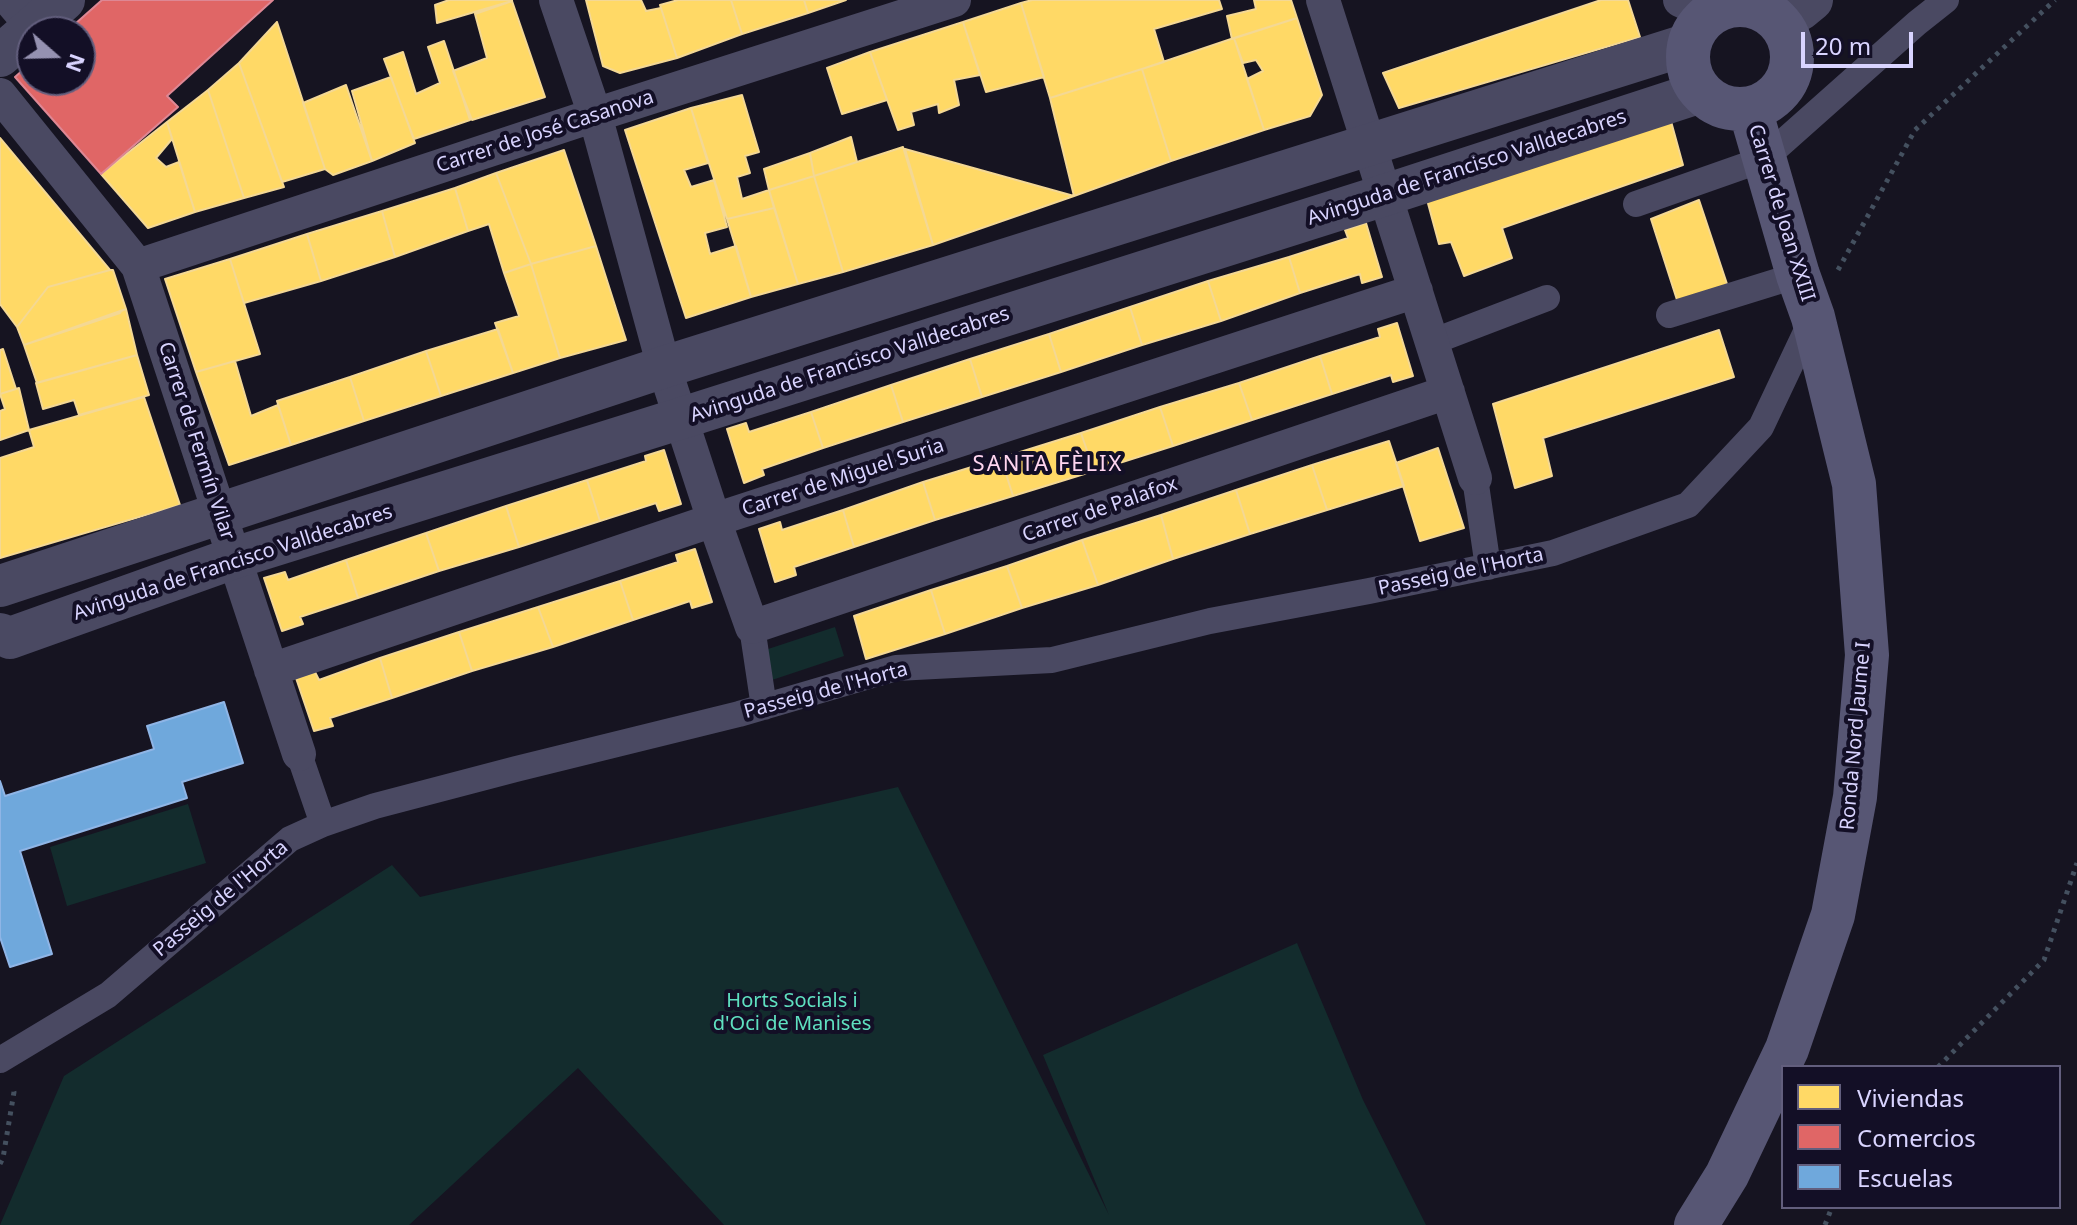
<!DOCTYPE html>
<html>
<head>
<meta charset="utf-8">
<style>
  body { margin:0 }
  #map { position:relative; width:2077px; height:1225px; overflow:hidden; background:#161421; font-family:"Noto Sans",sans-serif }
  canvas { display:block }
  .legend { position:absolute; left:1781px; top:1065px; width:280px; height:144px; box-sizing:border-box; background:#130f26; border:2px solid #625e7d; margin:0; padding:10px 14px; list-style:none; font-size:24px; color:#d9d4ff }
  .legend li { display:flex; align-items:center; gap:16px; height:40px }
  .legend b { width:40px; border:2px solid #625e7d }
  .north { position:absolute; left:16px; top:16px; width:80px; height:80px; box-sizing:border-box; background:#130f26; border:2px solid #625e7d; border-radius:50%; rotate:110deg; font-size:22px; font-weight:700; line-height:32px; text-align:center; color:#d9d4ff }
  .north::after { content:''; display:block; margin:auto; width:28px; height:36px; background:#9591b1; clip-path:polygon(50% 0,100% 100%,50% 72%,0 100%) }
  .scale { position:absolute; left:1801px; top:32px; width:112px; height:36px; box-sizing:border-box; border:4px solid #d9d4ff; border-top:0; padding-left:10px; font-size:24px; line-height:28px; white-space:nowrap; color:#d9d4ff; -webkit-text-stroke:6px #130f26; paint-order:stroke }
</style>
</head>
<body>
<div id="map">
<canvas width="2077" height="1225"></canvas>
<ul class="legend">
<li><b style="height:22px;background:#ffd966"></b>Viviendas</li>
<li><b style="height:22px;background:#e06666"></b>Comercios</li>
<li><b style="height:22px;background:#6fa8dc"></b>Escuelas</li>
</ul>
<div class="north">N</div>
<div class="scale">20 m</div>
</div>
<script>
const c = document.querySelector('canvas').getContext('2d');
c.lineJoin = 'round';
function fillPath(path, color) { c.fillStyle = color; c.fill(path, 'evenodd'); }
const poly = rows => new Path2D(rows.map(r => 'M' + r).join(''));
function strokePath(path, color, width, dash) { c.strokeStyle = color; c.lineWidth = width; c.lineCap = dash ? 'butt' : 'round'; c.setLineDash(dash || []); c.stroke(path); }
function drawText(font, color, halo, rows, align = 'center') {
  c.font = font + ' "Noto Sans",sans-serif'; c.lineWidth = 8; c.setLineDash([]); c.textBaseline = 'middle'; c.strokeStyle = halo; c.fillStyle = color; for (const [text, x, y, turn = 0] of rows) {
    c.save(); c.translate(x, y); c.rotate((+turn || 0) * Math.PI / 180); c.textAlign = isNaN(turn) ? turn : align; if (halo) c.strokeText(text, 0, 0); c.fillText(text, 0, 0); c.restore();
  }
}
fillPath(poly([
  [835,627,844,656,772,680,762,651],
  [898,787,1109,1215,1043,1055,1297,943,1363,1100,1426,1225,724,1225,578,1068,409,1225,0,1225,64,1076,392,865,420,897],
  [188,804,206,863,67,906,50,847]
]), '#132c2d');
const homes = poly([
  [449,0,512,0,512,1,437,23,435,5,449,0],
  [586,0,641,0,646,11,661,8,677,58,620,73,603,66,586,0],
  [678,0,731,0,742,34,677,58,660,5,678,0],
  [731,0,804,0,808,13,742,34,731,0],
  [804,0,846,0,808,13,804,0],
  [1032,0,1219,0,1222,9,1154,29,1164,62,1050,98,1021,3,1032,0],
  [1254,0,1291,0,1297,18,1232,39,1227,16,1256,9,1254,0],
  [1601,0,1628,0,1640,37,1399,108,1383,73,1601,0],
  [512,1,545,97,472,120,453,71,487,58,475,14,512,1],
  [1021,3,1044,77,986,92,963,22,1021,3],
  [1297,18,1322,95,1310,116,1264,130,1247,79,1263,71,1256,60,1243,63,1234,38,1297,18],
  [277,22,325,169,282,182,239,63,277,22],
  [963,22,980,75,954,80,959,105,939,113,938,104,911,112,914,125,898,130,870,52,963,22],
  [1234,38,1264,130,1171,161,1142,69,1234,38],
  [444,41,470,120,414,139,384,59,403,52,416,94,440,83,428,47,444,41],
  [870,52,887,100,842,114,827,68,870,52],
  [239,63,284,187,244,198,208,90,239,63],
  [1142,69,1171,161,1074,196,1050,98,1142,69],
  [391,77,415,143,372,161,352,91,391,77],
  [346,85,372,161,333,175,325,169,303,103,346,85],
  [208,90,244,198,195,212,167,122,208,90],
  [742,95,759,152,745,156,750,173,737,177,742,199,769,190,774,208,727,219,691,108,742,95],
  [691,108,708,163,684,170,691,187,714,180,727,227,705,233,710,254,736,246,751,297,686,318,625,130,691,108],
  [1669,114,1683,165,1502,228,1512,258,1464,276,1451,242,1439,244,1426,196,1669,114],
  [167,122,172,139,156,158,166,167,179,162,195,212,148,228,101,174,167,122],
  [851,137,857,162,814,176,810,153,851,137],
  [0,138,110,270,48,287,17,327,0,304,0,138],
  [903,147,933,245,843,272,814,176,903,147],
  [905,149,1074,196,933,245,905,149],
  [564,150,596,246,531,264,496,173,564,150],
  [810,153,814,176,769,190,764,169,810,153],
  [496,173,531,264,504,273,489,224,468,231,455,188,496,173],
  [814,176,843,272,798,284,769,190,814,176],
  [455,188,468,231,395,257,382,211,455,188],
  [1699,200,1728,287,1678,303,1651,219,1699,200],
  [774,208,798,284,751,297,727,219,774,208],
  [382,211,395,257,321,281,307,234,382,211],
  [1366,223,1382,277,1362,283,1360,274,1300,293,1289,257,1348,238,1345,230,1366,223],
  [307,234,321,281,244,303,230,259,307,234],
  [596,246,626,340,560,358,531,264,596,246],
  [1289,257,1300,293,1221,321,1208,281,1289,257],
  [230,259,260,354,196,372,165,279,230,259],
  [531,264,560,358,513,373,495,323,519,316,504,273,531,264],
  [110,270,113,270,126,309,24,345,17,327,48,287,110,270],
  [1208,281,1221,321,1142,345,1130,307,1208,281],
  [1130,307,1142,345,1061,372,1049,334,1130,307],
  [126,309,137,355,37,383,24,345,120,313,121,311,126,309],
  [1397,323,1413,376,1393,382,1391,375,1332,394,1320,356,1380,337,1378,329,1397,323],
  [498,329,513,373,441,396,426,351,498,329],
  [1719,330,1734,377,1543,438,1552,476,1515,488,1493,404,1719,330],
  [1049,334,1061,372,982,397,970,359,1049,334],
  [3,349,16,389,0,394,0,350,3,349],
  [426,351,441,396,364,421,350,377,426,351],
  [137,355,149,395,79,415,74,400,43,409,36,383,137,355],
  [1320,356,1332,394,1252,420,1239,383,1320,356],
  [970,359,982,397,903,422,891,385,970,359],
  [235,361,251,416,278,405,291,445,229,465,196,372,235,361],
  [350,377,364,421,291,445,277,401,350,377],
  [1239,383,1252,420,1173,446,1160,407,1239,383],
  [891,385,903,422,823,448,811,412,891,385],
  [19,388,29,430,0,440,0,411,5,409,0,394,19,388],
  [144,397,180,505,0,558,0,458,34,447,29,430,144,397],
  [1160,407,1173,446,1094,471,1081,433,1160,407],
  [811,412,823,448,762,469,764,475,744,483,727,429,746,423,749,432,811,412],
  [1081,433,1094,471,1013,496,1001,458,1081,433],
  [1389,441,1404,486,1327,510,1312,465,1389,441],
  [1438,448,1464,528,1420,541,1396,463,1438,448],
  [664,450,681,504,659,511,656,503,600,521,587,480,646,461,645,456,664,450],
  [1001,458,1013,496,935,520,923,482,1001,458],
  [1312,465,1327,510,1250,534,1236,490,1312,465],
  [587,480,600,521,519,547,506,506,587,480],
  [923,482,935,520,854,547,843,510,923,482],
  [1236,490,1250,534,1173,559,1161,515,1236,490],
  [506,506,519,547,439,571,426,533,506,506],
  [843,510,854,547,794,567,796,575,775,582,759,529,780,522,782,530,843,510],
  [1161,515,1173,559,1098,585,1082,540,1161,515],
  [426,533,439,571,358,598,346,560,426,533],
  [1082,540,1098,585,1022,608,1007,566,1082,540],
  [695,549,712,602,692,608,690,601,633,620,620,581,678,562,676,555,695,549],
  [346,560,358,598,300,617,303,624,282,631,264,578,285,572,288,580,346,560],
  [1007,566,1022,608,945,634,931,590,1007,566],
  [620,581,633,620,553,647,538,607,620,581],
  [931,590,945,634,866,659,854,616,931,590],
  [538,607,553,647,472,671,459,632,538,607],
  [459,632,472,671,392,698,380,658,459,632],
  [380,658,392,698,330,718,333,726,314,731,296,678,315,672,319,680,380,658]
]);
fillPath(homes, '#ffd966');
strokePath(homes, '#f4d894', 2);
const shops = poly([
  [102,0,273,0,167,96,178,107,101,174,15,77,32,62,32,80,80,80,80,32,66,32,102,0]
]);
fillPath(shops, '#e06666');
strokePath(shops, '#de8794', 2);
const schools = poly([
  [224,702,243,763,182,782,187,798,20,851,52,954,10,967,0,937,0,781,5,796,154,749,147,726,224,702]
]);
fillPath(schools, '#6fa8dc');
strokePath(schools, '#8fb5e6', 2);
strokePath(poly([
  [1838,270,1915,130,2055,0],
  [1938,1067,2044,960,2077,863],
  [0,1164,3,1158,14,1092,12,1086],
  [1825,1225,1832,1207]
]), '#44505f', 5, [4, 6]);
strokePath(poly([
  [1636,204,1764,159,1917,23,1946,0],
  [1669,315,1798,275],
  [1432,342,1547,298],
  [1475,478,1488,567],
  [752,627,764,707],
  [299,754,323,824],
  [0,1060,108,995,290,839,323,824,375,806,516,769,739,714,896,668,1052,660,1210,621,1369,591,1553,553,1688,505,1761,427,1813,317]
]), '#4a4962', 26);
strokePath(poly([
  [10,0,33,27],
  [556,0,595,115,664,367,714,520,752,627,1448,392],
  [1323,0,1475,478],
  [1680,0,1710,14],
  [0,95,138,266,299,754],
  [138,266,595,115,954,0],
  [271,670,714,520,1416,291]
]), '#4a4962', 34);
strokePath(poly([
  [1746,5,1747,0],
  [1779,21,1801,9,1812,0],
  [0,56,64,0],
  [0,586,664,367,1689,44],
  [0,634,10,638,234,558,682,418,1385,195,1701,92]
]), '#4a4962', 42);
strokePath(poly([
  '1688 57a52 52 0 1 1 104 0a52 52 0 1 1-104 0Z',
  [1696,1225,1727,1175,1787,1049,1833,915,1855,797,1867,655,1854,484,1813,317,1798,275,1750,109]
]), '#575674', 44);
drawText('20px', '#d9d4ff', '#130f26', [
  ["Carrer de José Casanova",545,132,-18],
  ["Avinguda de Francisco Valldecabres",1467,168,-18],
  ["Carrer de Joan XXIII",1781,213,73],
  ["Avinguda de Francisco Valldecabres",850,365,-18],
  ["Carrer de Fermín Vilar",196,441,72],
  ["Carrer de Miguel Suria",843,478,-18],
  ["Carrer de Palafox",1100,510,-19],
  ["Avinguda de Francisco Valldecabres",233,563,-18],
  ["Passeig de l'Horta",1461,572,-12],
  ["Passeig de l'Horta",826,691,-15],
  ["Ronda Nord Jaume I",1856,736,-85],
  ["Passeig de l'Horta",221,899,-40]
]);
drawText('20px', '#5fe0c0', '#130f26', [
  ["Horts Socials i",792,1001],
  ["d'Oci de Manises",792,1024]
]);
c.letterSpacing = '2px';
drawText('22px', '#ffd6f0', '#130f26', [
  ["SANTA FÈLIX",1048,465]
]);
c.letterSpacing = '0px';
</script>
</body>
</html>
